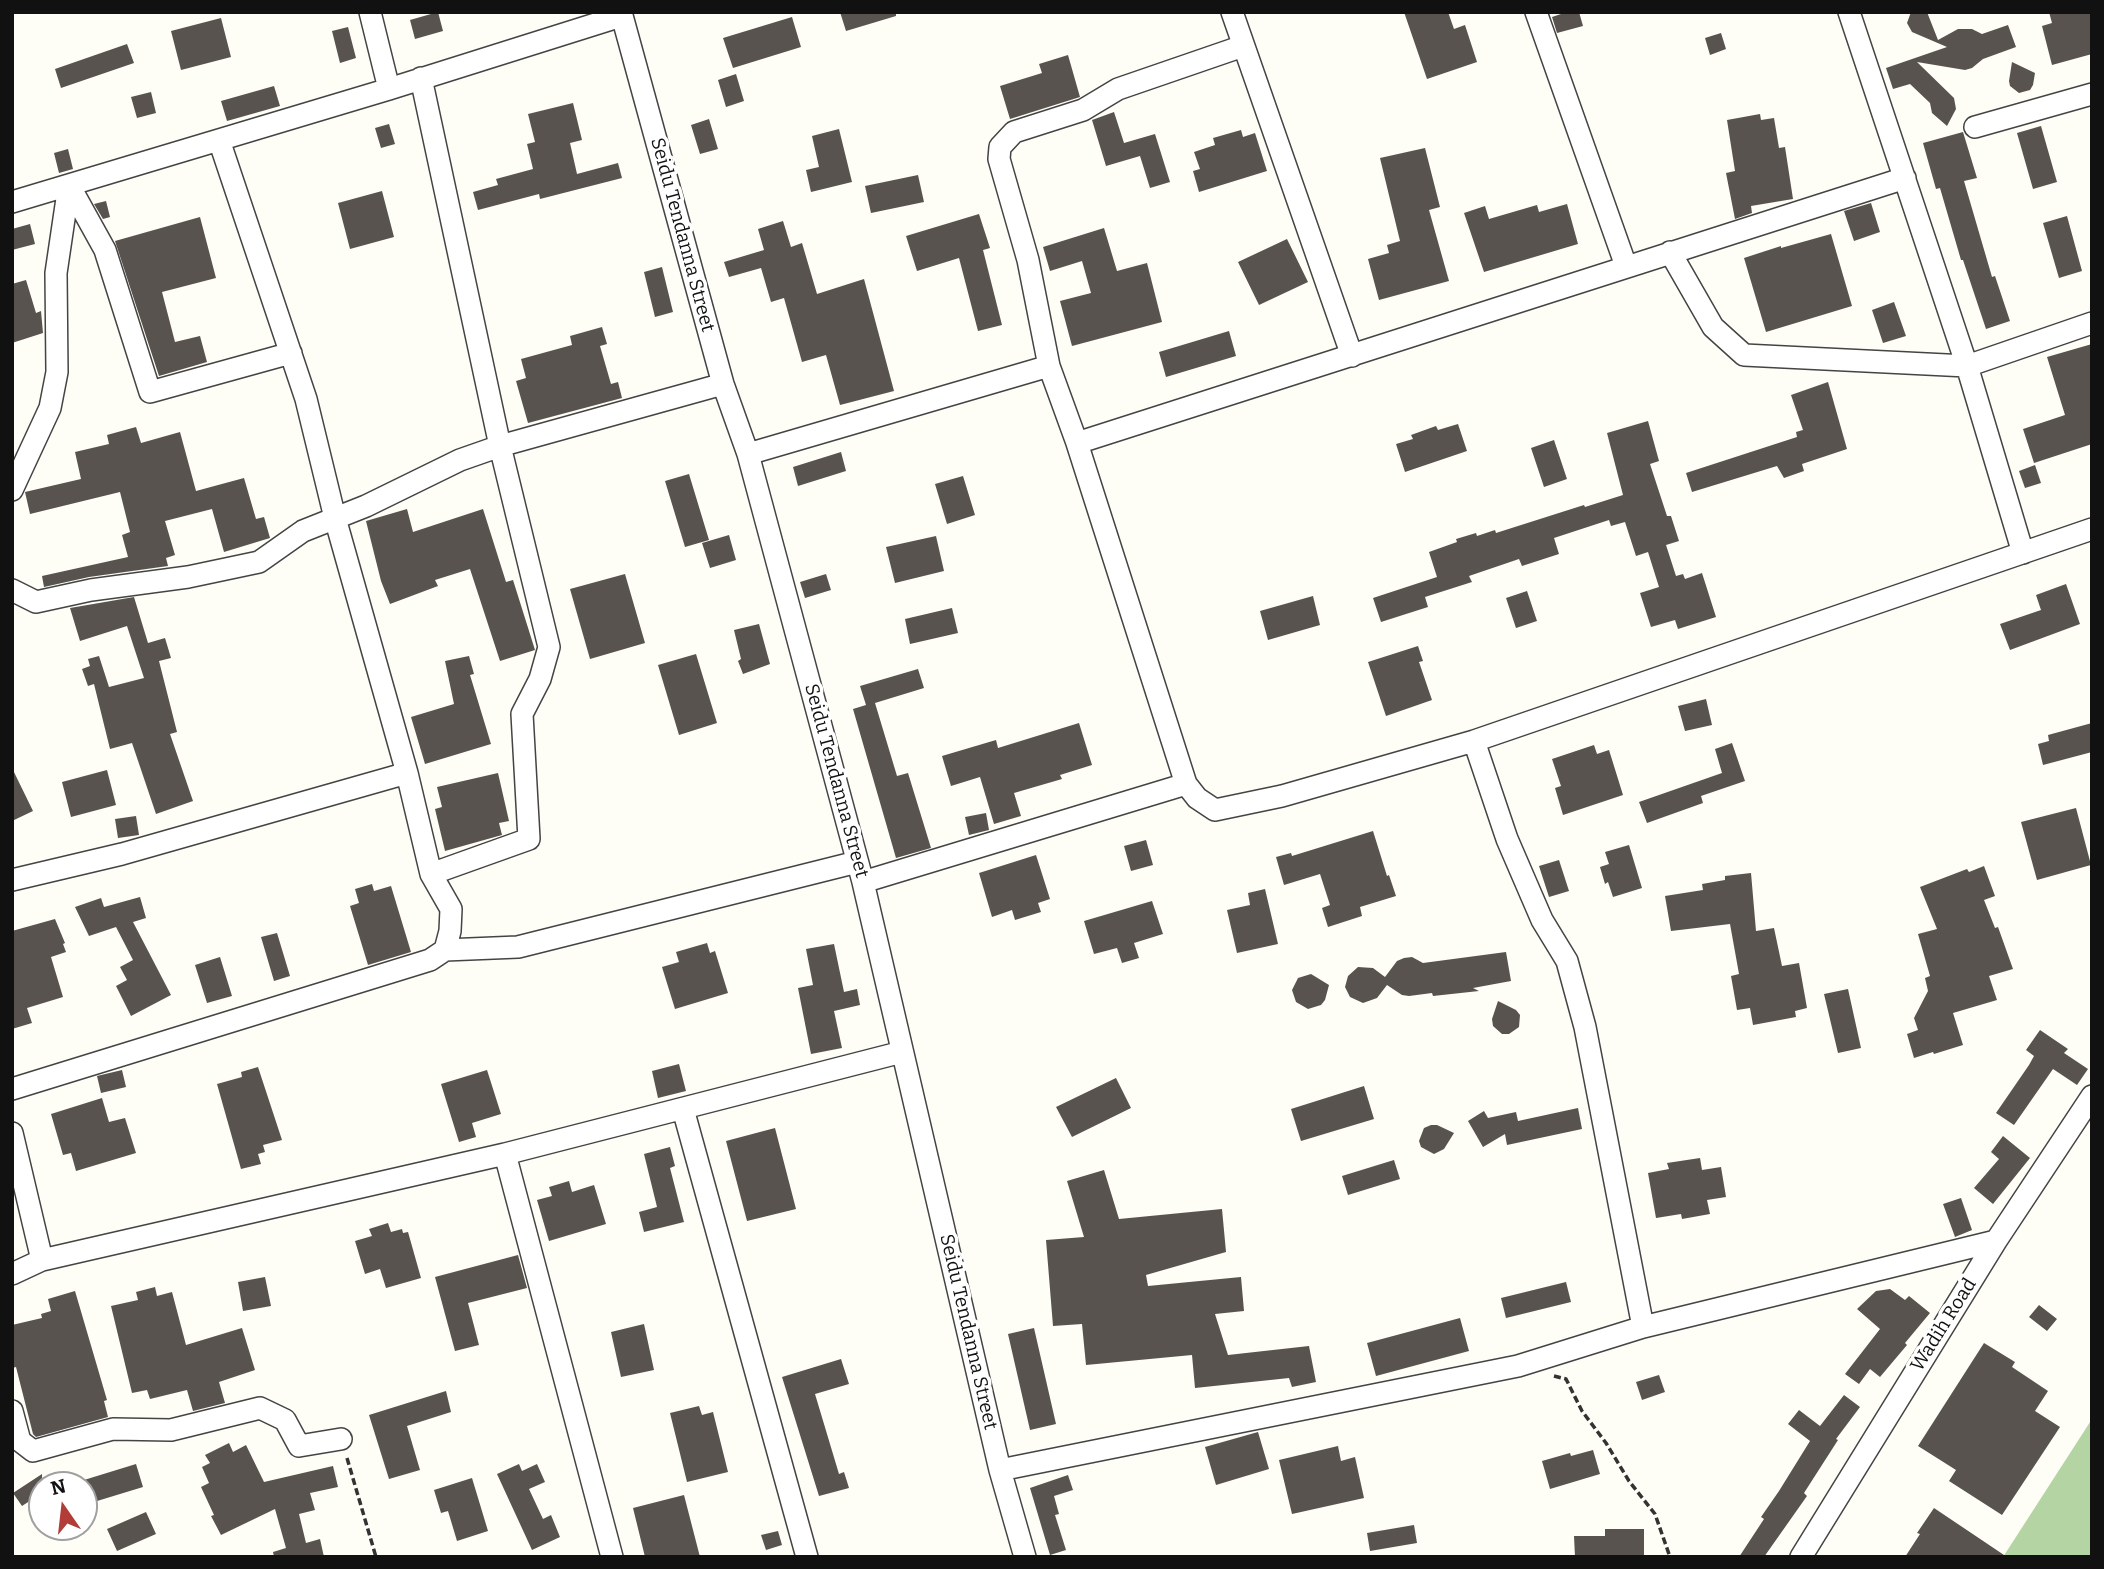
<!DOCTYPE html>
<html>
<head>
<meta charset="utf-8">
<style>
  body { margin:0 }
  #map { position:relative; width:2104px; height:1569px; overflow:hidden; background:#fefdf6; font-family:Bitter,serif }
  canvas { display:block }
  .frame { position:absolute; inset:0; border:14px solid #111; pointer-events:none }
  .north { position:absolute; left:28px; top:1471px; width:70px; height:70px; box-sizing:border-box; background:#fff; border:2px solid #a0a0a0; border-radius:50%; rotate:346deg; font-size:19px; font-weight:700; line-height:28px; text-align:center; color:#111 }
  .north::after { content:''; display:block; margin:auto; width:24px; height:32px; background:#b23d38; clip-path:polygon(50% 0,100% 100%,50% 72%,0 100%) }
</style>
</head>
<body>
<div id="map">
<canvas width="2104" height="1569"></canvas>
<div class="frame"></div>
<div class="north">N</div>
</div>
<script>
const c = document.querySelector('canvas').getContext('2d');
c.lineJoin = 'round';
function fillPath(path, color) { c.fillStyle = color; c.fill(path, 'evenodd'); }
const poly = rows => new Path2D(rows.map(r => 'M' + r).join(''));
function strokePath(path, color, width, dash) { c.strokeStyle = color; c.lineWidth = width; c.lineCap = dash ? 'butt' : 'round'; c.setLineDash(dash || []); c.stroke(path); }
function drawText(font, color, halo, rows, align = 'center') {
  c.font = font + ' Bitter,serif'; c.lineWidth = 7; c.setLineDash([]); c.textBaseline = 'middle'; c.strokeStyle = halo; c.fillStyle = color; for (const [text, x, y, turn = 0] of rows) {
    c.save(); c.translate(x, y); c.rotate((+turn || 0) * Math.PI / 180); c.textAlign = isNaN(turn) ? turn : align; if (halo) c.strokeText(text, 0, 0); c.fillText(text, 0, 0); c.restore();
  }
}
fillPath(poly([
  [2092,1419,2092,1557,2003,1557]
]), '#b4d5a3');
fillPath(poly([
  [438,12,443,31,415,39,410,20],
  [840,12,896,12,896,16,846,31],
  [1404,12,1448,12,1454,29,1465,25,1477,62,1427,79],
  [1567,12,1579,12,1583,26,1557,33,1552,17],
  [1911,12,1927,12,1938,40,1958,29,1972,29,1982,34,2008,25,2016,47,1983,59,1972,68,1965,70,1917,62,1954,98,1956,109,1947,126,1932,113,1930,103,1910,84,1893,89,1886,68,1947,47,1912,32,1907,23],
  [2049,12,2092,12,2092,54,2052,65,2042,26,2052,23],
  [792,17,801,47,733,68,723,38],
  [221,18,231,57,181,70,171,31],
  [348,27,356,58,340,63,332,31],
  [1721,33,1726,49,1710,55,1705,38],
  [127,44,134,63,61,88,55,69],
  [1068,55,1080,97,1010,119,1000,86,1042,73,1039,64],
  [2012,62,2035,73,2033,85,2030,90,2019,93,2010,86,2009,81],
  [736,74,744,101,726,107,718,80],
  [274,86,280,106,227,121,221,101],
  [151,92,156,113,137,118,131,97],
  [573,103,582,140,570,143,577,174,618,163,622,178,540,199,539,194,478,210,473,192,498,185,496,179,533,169,527,144,535,142,528,114],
  [1114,112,1124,143,1155,134,1170,182,1150,188,1140,156,1106,166,1092,120],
  [1760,114,1761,120,1774,118,1779,148,1785,147,1793,199,1751,206,1752,213,1735,219,1726,173,1735,171,1727,120],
  [709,119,718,149,700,154,691,125],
  [389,124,395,144,381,148,375,128],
  [2041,126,2057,182,2033,189,2017,133],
  [839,129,852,182,811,192,806,170,819,167,812,136],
  [1241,130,1243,137,1255,133,1267,171,1199,192,1193,171,1200,169,1194,152,1215,145,1213,138],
  [1963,132,1977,178,1964,181,1992,277,1995,276,2010,321,1986,329,1963,260,1961,260,1940,188,1936,189,1923,143],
  [1425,148,1440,207,1429,210,1449,281,1379,300,1368,259,1389,253,1387,245,1400,241,1380,158],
  [68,149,73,169,59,173,54,153],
  [918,175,924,202,871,213,865,186],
  [382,191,394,237,350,249,338,203],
  [106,201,110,217,103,219,94,204],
  [1871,203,1880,232,1854,241,1844,211],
  [1567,204,1578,244,1484,272,1464,213,1485,206,1489,219,1537,205,1539,212],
  [979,214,990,248,983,250,1002,325,978,331,959,258,917,271,906,236],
  [2067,216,2082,271,2059,278,2043,223],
  [200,217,216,278,162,292,175,342,200,336,207,362,159,376,115,241],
  [783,221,791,247,802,243,817,294,864,279,894,391,840,405,826,355,802,362,784,298,771,302,761,268,729,277,724,262,764,250,758,229],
  [30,224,35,244,12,250,12,229],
  [1104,228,1117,271,1147,263,1162,322,1072,346,1060,301,1091,293,1082,261,1050,271,1043,247],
  [1831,234,1852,306,1766,332,1744,258,1781,246,1781,248],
  [1287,239,1308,282,1259,305,1238,262],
  [662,267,673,312,655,317,644,272],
  [26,280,36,313,41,311,43,333,12,343,12,284],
  [1894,302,1906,336,1883,343,1872,310],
  [602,327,607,344,600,346,611,384,618,382,622,398,528,423,516,381,526,378,521,359,572,345,570,336],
  [1229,331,1236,356,1166,377,1159,352],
  [2092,344,2092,444,2034,463,2023,429,2065,415,2047,357],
  [1828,382,1847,449,1802,464,1804,471,1784,478,1777,466,1692,492,1686,473,1797,437,1796,432,1803,430,1791,395],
  [1648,421,1659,461,1650,464,1667,516,1671,516,1679,541,1666,545,1676,576,1683,574,1685,579,1702,573,1716,617,1678,629,1675,620,1651,627,1640,593,1659,587,1648,552,1636,556,1625,522,1611,526,1609,520,1554,538,1559,554,1522,566,1519,559,1469,576,1472,582,1425,597,1428,607,1381,622,1373,598,1437,577,1429,552,1457,542,1456,539,1476,533,1477,536,1495,530,1496,533,1584,505,1585,507,1623,495,1607,433],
  [1458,424,1467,451,1405,472,1396,444,1413,439,1411,435,1436,426,1438,430],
  [136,427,141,443,180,432,196,491,244,478,256,519,264,517,270,538,224,552,212,509,165,521,175,555,166,558,168,566,89,577,44,587,42,576,128,557,122,535,130,532,120,492,30,514,25,492,81,479,75,452,109,444,107,435],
  [1554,440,1567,479,1544,487,1531,448],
  [841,452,846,471,798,486,793,467],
  [2035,465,2041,483,2025,488,2019,471],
  [689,474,709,540,685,547,665,481],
  [963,476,975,515,947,524,935,484],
  [407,509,413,532,483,509,506,582,513,580,535,650,500,661,470,569,435,580,438,586,390,604,381,581,366,521],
  [729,535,736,560,710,568,702,543],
  [936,536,944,571,895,583,886,547],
  [625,574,645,643,590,659,570,589],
  [826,574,831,590,805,598,800,582],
  [2066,584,2080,624,2010,650,2000,624,2041,610,2036,595],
  [1527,591,1537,621,1516,628,1506,598],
  [1313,596,1320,625,1268,640,1260,611],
  [134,597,148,643,165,638,171,658,159,661,177,732,170,734,193,801,156,814,132,743,110,749,94,684,88,686,82,669,90,666,88,659,99,656,109,687,144,678,127,626,80,641,70,608],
  [952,608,958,633,910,644,905,619],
  [759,624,770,664,743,674,738,661,741,659,734,630],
  [1418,646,1423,661,1419,662,1432,700,1386,716,1368,662],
  [696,654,717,723,679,735,658,665],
  [469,656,474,674,470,675,491,744,425,764,411,717,454,704,445,661],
  [918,669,924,688,875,703,897,776,908,773,931,848,896,858,853,709,866,705,860,686],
  [1706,699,1712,725,1685,731,1678,706],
  [1079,723,1092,765,1060,775,1062,779,1014,793,1021,816,994,824,980,777,951,786,942,756,996,740,998,748],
  [2092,723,2092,752,2043,765,2038,744,2049,741,2048,735],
  [1732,743,1745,781,1701,796,1703,803,1647,823,1639,802,1722,773,1715,749],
  [1594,745,1597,754,1609,750,1623,795,1563,815,1555,788,1561,786,1552,759],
  [12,768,33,811,12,821],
  [107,770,116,805,71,817,62,782],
  [498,773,509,821,499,823,502,835,445,851,435,809,442,807,437,787],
  [2076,808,2091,865,2037,880,2021,822],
  [986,813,989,830,969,835,965,817],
  [136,816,139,835,118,838,115,819],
  [1373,831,1387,876,1389,875,1396,896,1360,907,1362,916,1328,927,1322,908,1330,905,1320,874,1284,885,1276,857,1291,853,1292,856],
  [1146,840,1153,865,1131,871,1124,846],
  [1629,845,1642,888,1613,897,1608,882,1605,884,1600,867,1609,864,1605,852],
  [1036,855,1050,899,1038,903,1041,912,1015,920,1012,910,992,917,979,873],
  [1559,860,1569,891,1549,897,1539,866],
  [1984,866,1995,896,1984,900,1995,928,1998,927,2013,969,1989,976,1997,1000,1953,1013,1963,1045,1934,1054,1933,1052,1914,1058,1907,1034,1918,1030,1914,1018,1928,991,1925,978,1930,976,1918,934,1937,929,1920,887,1967,869,1969,872],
  [1751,873,1756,931,1774,928,1782,966,1799,963,1807,1008,1795,1011,1796,1017,1753,1025,1750,1008,1737,1010,1731,976,1739,974,1730,924,1671,931,1665,896,1703,890,1702,884,1725,880,1725,876],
  [372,884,374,891,391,886,411,952,368,965,350,906,359,903,355,889],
  [1265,889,1278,944,1237,953,1227,910,1250,905,1248,893],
  [140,897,146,918,133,922,171,995,131,1016,116,986,127,980,120,967,133,960,116,927,89,936,75,907,101,898,104,907],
  [1152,901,1163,934,1134,943,1139,958,1122,963,1117,948,1094,954,1084,921],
  [55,919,65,943,63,944,66,952,51,957,63,997,27,1008,32,1023,12,1029,12,931],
  [277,933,290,976,274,981,261,937],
  [707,943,710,953,715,951,728,993,675,1009,662,967,679,962,676,952],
  [834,944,844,992,857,989,860,1005,834,1011,842,1048,811,1054,798,988,813,985,806,949],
  [1506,952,1511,981,1473,988,1479,991,1433,996,1432,993,1409,996,1402,995,1387,985,1377,998,1363,1003,1350,997,1345,987,1348,976,1358,967,1373,968,1385,977,1397,961,1404,958,1412,957,1423,963],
  [220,957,232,996,207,1003,195,965],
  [1311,974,1329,985,1325,1000,1321,1005,1308,1009,1296,1002,1292,990,1298,978],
  [1848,989,1861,1048,1838,1053,1824,994],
  [1498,1001,1516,1010,1520,1015,1519,1027,1509,1034,1502,1034,1493,1026,1492,1019],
  [2040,1030,2068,1049,2064,1053,2088,1069,2077,1085,2053,1069,2014,1125,1996,1113,2029,1065,2034,1056,2026,1050],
  [679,1064,686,1091,658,1098,652,1071],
  [258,1067,282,1140,263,1145,265,1152,258,1154,261,1164,241,1169,217,1084,242,1077,241,1072],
  [122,1070,126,1087,101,1093,97,1076],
  [487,1070,501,1114,472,1123,476,1137,459,1142,441,1084],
  [1116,1078,1131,1108,1072,1137,1056,1107],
  [1364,1086,1374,1119,1301,1141,1291,1109],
  [102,1098,109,1122,125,1118,136,1153,76,1171,71,1153,63,1155,51,1114],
  [1578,1108,1582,1129,1507,1145,1505,1134,1483,1147,1468,1121,1484,1111,1488,1118,1516,1112,1518,1121],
  [1431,1125,1437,1125,1454,1133,1444,1149,1434,1154,1421,1147,1419,1141,1424,1128],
  [775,1128,796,1209,747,1221,726,1141],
  [2003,1136,2030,1158,1993,1204,1974,1188,1999,1159,1991,1152],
  [670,1147,675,1166,670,1168,684,1222,644,1232,639,1212,657,1207,644,1154],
  [1700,1158,1702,1170,1721,1167,1726,1197,1707,1200,1710,1214,1682,1219,1681,1214,1656,1218,1648,1173,1669,1169,1667,1163],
  [1394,1160,1400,1179,1348,1195,1342,1176],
  [1104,1170,1119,1219,1222,1209,1226,1252,1146,1275,1148,1286,1241,1277,1244,1311,1215,1314,1228,1355,1309,1346,1316,1382,1292,1387,1289,1378,1195,1388,1192,1355,1086,1365,1082,1324,1053,1326,1046,1240,1084,1237,1067,1181],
  [569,1181,572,1192,594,1185,606,1224,549,1241,537,1200,552,1196,549,1187],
  [1961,1198,1972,1230,1955,1237,1943,1204],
  [388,1223,391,1232,402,1229,403,1233,408,1232,421,1278,386,1288,380,1269,365,1274,355,1241,372,1236,369,1229],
  [518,1255,527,1288,468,1303,479,1345,455,1351,435,1277],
  [265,1277,271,1306,243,1311,238,1282],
  [1566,1282,1571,1302,1506,1318,1501,1298],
  [155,1287,157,1296,172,1292,186,1345,242,1328,255,1370,219,1382,225,1403,193,1411,187,1390,150,1399,147,1390,132,1393,111,1306,138,1300,136,1292],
  [1890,1289,1905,1300,1909,1296,1930,1313,1905,1343,1907,1345,1880,1377,1870,1369,1859,1384,1845,1374,1880,1329,1857,1309,1876,1291],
  [75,1291,107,1400,104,1401,108,1417,36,1437,33,1434,16,1367,12,1368,12,1325,42,1318,41,1314,51,1311,48,1299],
  [2039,1305,2057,1319,2047,1331,2029,1317],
  [1460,1318,1469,1351,1376,1376,1367,1343],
  [644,1324,654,1370,621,1377,611,1332],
  [1034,1328,1056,1424,1030,1430,1008,1334],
  [1984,1343,2015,1362,2012,1367,2048,1391,2035,1411,2060,1427,2002,1515,1949,1481,1956,1470,1918,1446],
  [841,1359,849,1384,815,1394,839,1474,844,1472,849,1488,819,1496,782,1377],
  [1659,1375,1665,1392,1642,1400,1636,1382],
  [446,1391,451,1412,407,1426,420,1470,389,1479,369,1415],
  [1844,1395,1860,1407,1836,1439,1838,1440,1804,1493,1807,1496,1764,1557,1739,1557,1764,1519,1761,1517,1779,1491,1810,1441,1788,1424,1799,1410,1820,1426],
  [699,1406,702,1415,713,1412,728,1472,687,1482,670,1413],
  [1258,1432,1269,1469,1216,1485,1205,1447],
  [229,1443,233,1452,246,1445,264,1482,333,1466,338,1487,310,1493,315,1510,299,1514,306,1543,320,1539,324,1557,274,1557,273,1552,286,1548,275,1509,221,1535,211,1516,214,1515,201,1487,209,1483,202,1467,210,1463,205,1455],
  [1338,1446,1341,1461,1355,1457,1364,1498,1292,1514,1279,1460],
  [1593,1450,1600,1474,1550,1489,1542,1461,1570,1453,1571,1456],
  [136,1464,143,1487,84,1505,84,1480],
  [519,1464,522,1471,537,1464,545,1482,529,1489,543,1519,551,1515,560,1537,532,1550,497,1474],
  [42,1474,42,1493,22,1506,13,1493],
  [1068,1475,1073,1490,1054,1496,1059,1514,1055,1515,1066,1550,1050,1555,1030,1488],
  [472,1478,488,1531,457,1541,448,1511,441,1513,434,1490],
  [684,1495,700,1557,645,1557,633,1508],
  [1934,1508,2007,1557,1905,1557,1920,1534,1917,1533],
  [146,1512,156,1534,117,1551,107,1529],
  [1414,1525,1417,1543,1370,1551,1367,1533],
  [1605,1529,1644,1529,1644,1557,1575,1557,1574,1536,1605,1536],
  [778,1531,782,1545,766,1550,761,1535]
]), '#58534e');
const minor = poly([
  [370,12,389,89],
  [621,12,723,384,748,454,863,882,1000,1470,1025,1557],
  [1232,12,1352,356],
  [1536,12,1626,266],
  [1849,12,1967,366,2023,553],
  [1243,46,1118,89,1083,110,1014,132,1000,147,999,159,1028,260,1049,366,1077,443,1186,784,1197,798,1215,810,1282,796,1474,741,2092,529],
  [421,78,500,446,549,647,540,679,522,714,529,839,431,874],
  [1975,127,2092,94],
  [69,185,105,250,150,392,291,353],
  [12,202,389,89,621,16],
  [1670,252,1713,327,1744,355,1967,366,2092,323],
  [1077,443,1905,178],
  [748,454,1049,366],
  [12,490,50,408,57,372,56,273,69,185],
  [12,590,36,602,91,590,188,577,259,562,303,531,366,506,460,460,500,446,723,384],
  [1474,741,1507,839,1542,920,1567,961,1585,1027,1643,1327],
  [12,880,122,854,407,773],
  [863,882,1186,784],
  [445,950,518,947,857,862],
  [12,1089,430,960,445,950,450,931,451,909,431,874,407,773,335,518,306,399,219,140],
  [683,1109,807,1557],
  [12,1133,42,1260],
  [505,1154,612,1557],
  [12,1274,42,1260,505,1154,902,1052],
  [12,1411,20,1441,33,1451,113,1429,171,1430,260,1408,285,1420,299,1446,341,1439],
  [1000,1470,1518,1366,1643,1327,1996,1241],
  [1801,1557,1996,1241,2092,1096]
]);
strokePath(minor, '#444', 24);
strokePath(poly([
  [1554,1376,1566,1379,1582,1411,1606,1443,1629,1481,1655,1514,1670,1557],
  [347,1458,376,1557]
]), '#333', 3.5, [7, 3.5]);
strokePath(minor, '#fff', 21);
drawText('19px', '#111', '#fff', [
  ["Seidu Tendanna Street",682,235,75],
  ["Seidu Tendanna Street",836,781,75],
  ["Wadih Road",1944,1325,-58],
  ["Seidu Tendanna Street",968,1332,77]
]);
</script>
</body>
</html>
